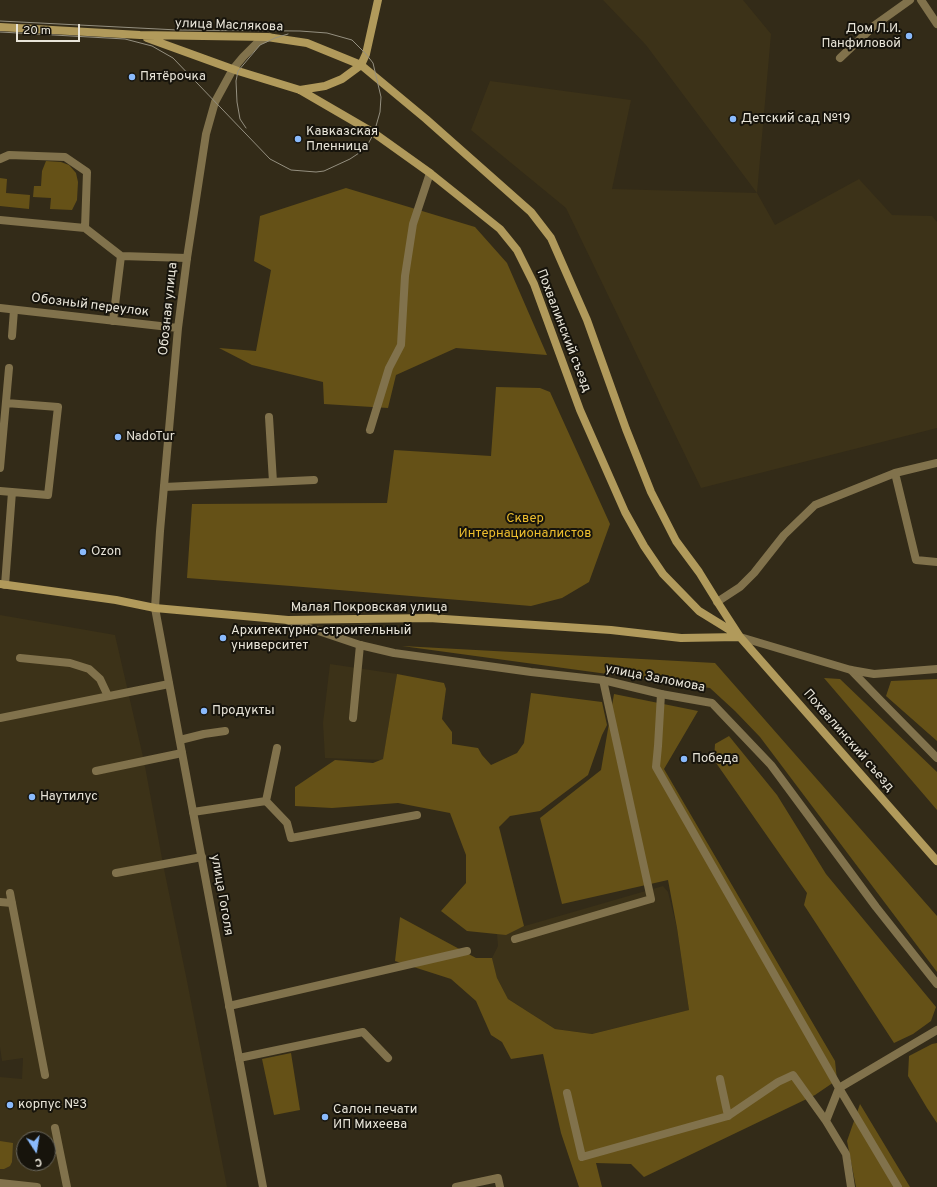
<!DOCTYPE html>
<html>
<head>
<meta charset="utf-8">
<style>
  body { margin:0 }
  #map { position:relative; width:937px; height:1187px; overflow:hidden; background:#332b18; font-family:Overpass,sans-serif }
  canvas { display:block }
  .north { position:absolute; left:16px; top:1131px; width:40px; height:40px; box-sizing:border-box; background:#17140c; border:1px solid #6b685e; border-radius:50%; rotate:168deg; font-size:11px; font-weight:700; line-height:16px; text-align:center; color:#e9e5d9 }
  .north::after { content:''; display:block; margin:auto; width:14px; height:18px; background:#8abafc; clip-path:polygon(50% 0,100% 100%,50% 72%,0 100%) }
  .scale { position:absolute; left:16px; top:24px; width:64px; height:18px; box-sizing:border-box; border:2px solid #e9e5d9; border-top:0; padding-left:5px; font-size:12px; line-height:14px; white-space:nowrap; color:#e9e5d9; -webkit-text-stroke:3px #17140c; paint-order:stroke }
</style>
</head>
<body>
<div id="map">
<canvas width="937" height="1187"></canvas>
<div class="north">С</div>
<div class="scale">20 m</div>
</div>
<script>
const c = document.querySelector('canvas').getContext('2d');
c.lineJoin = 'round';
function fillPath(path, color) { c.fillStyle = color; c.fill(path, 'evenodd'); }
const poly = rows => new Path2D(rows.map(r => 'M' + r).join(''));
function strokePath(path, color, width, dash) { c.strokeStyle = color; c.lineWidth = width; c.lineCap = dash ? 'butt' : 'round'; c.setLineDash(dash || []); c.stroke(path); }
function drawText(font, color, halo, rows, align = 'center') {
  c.font = font + ' Overpass,sans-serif'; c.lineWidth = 4; c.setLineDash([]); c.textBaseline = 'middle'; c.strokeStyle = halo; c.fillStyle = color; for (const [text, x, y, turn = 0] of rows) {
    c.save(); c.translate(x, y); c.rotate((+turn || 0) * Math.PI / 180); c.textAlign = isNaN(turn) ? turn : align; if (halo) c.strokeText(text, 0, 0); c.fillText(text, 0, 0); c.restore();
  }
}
fillPath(poly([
  [603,0,743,0,771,34,757,193,775,225,859,179,892,215,932,216,937,222,937,428,701,488,566,208,471,130,490,81,631,100,612,189,757,193,646,45],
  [0,615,115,635,144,761,163,864,187,981,227,1187,0,1187,0,1077,22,1079,23,1058,2,1061,0,1047],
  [24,1139,48,1139,48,1163,24,1163],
  [330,664,397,674,383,760,325,758,323,723],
  [663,886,668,892,677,928,689,1010,592,1034,555,1029,508,999,497,978,492,958,498,946,497,934]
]), '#3c3218');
fillPath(poly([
  [46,161,61,162,69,165,76,173,78,182,77,200,72,210,50,209,51,198,33,197,34,186,41,186,42,171],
  [0,178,7,179,6,193,30,195,29,209,0,206],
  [346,188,475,227,507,263,547,355,456,348,396,375,388,408,324,404,323,382,252,365,219,348,256,351,271,270,254,261,260,216],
  [496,387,540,388,550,392,610,524,589,582,562,598,531,606,291,586,187,578,192,504,387,503,394,450,491,456],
  [402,646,715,663,937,916,937,972,760,737,735,711,710,688],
  [397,674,444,683,446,689,442,719,452,732,452,744,478,748,482,755,491,765,517,753,524,743,531,693,602,702,607,725,602,735,588,775,540,811,510,816,499,827,524,926,506,935,467,931,441,911,466,883,466,855,450,813,398,803,332,808,295,806,295,787,335,760,373,763,383,759],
  [824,678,840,679,937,772,937,810],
  [937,679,937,741,886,696,891,681],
  [614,694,698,711,664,769,835,1061,837,1080,815,1095,644,1177,631,1164,596,1163,602,1187,579,1187,561,1133,543,1054,511,1059,502,1042,491,1035,476,1001,451,979,395,961,400,917,476,958,492,958,497,978,508,999,555,1029,592,1034,689,1010,677,928,668,880,562,904,540,818,601,770],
  [729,736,777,795,826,874,936,1007,931,1021,913,1034,894,1043,804,905,807,893,714,760,715,744],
  [937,1043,937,1123,927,1108,908,1076,909,1056,932,1044],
  [291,1053,300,1110,274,1115,262,1059],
  [860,1104,910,1187,856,1187,847,1141],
  [0,1141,13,1143,12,1162,10,1166,4,1169,0,1169]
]), '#655117');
strokePath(poly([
  [840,58,875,25,910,0],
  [0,159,9,155,65,157,87,172,85,228,121,256,187,258],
  [0,220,85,228],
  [113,321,121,256],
  [12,336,14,310],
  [269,417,273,482],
  [370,430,389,368,401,345,405,276,413,224,430,173],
  [0,468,9,368],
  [895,473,916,560,937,562],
  [164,487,314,480],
  [0,491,12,492],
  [5,585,12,492,48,495,58,407,6,403],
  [717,602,740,587,754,573,784,535,815,505,895,473,937,463],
  [20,658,70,663,89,669,100,679,108,696],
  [851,670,881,701,937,758],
  [661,694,658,746,656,767,839,1088,826,1121,846,1154,851,1187],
  [0,718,169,684],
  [353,718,360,645],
  [180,740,204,734,225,731],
  [96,771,182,753],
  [266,801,277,748],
  [193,812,266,801,287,823,291,838,417,815],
  [116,873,202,857],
  [10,893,45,1075],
  [0,902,12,903],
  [515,939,651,899,603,680],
  [229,1006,467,951],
  [239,1058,363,1032,388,1058],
  [720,1079,728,1116],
  [567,1093,582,1157,728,1116,778,1082,793,1075,826,1121],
  [55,1128,67,1187],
  [0,1183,37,1187],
  [898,1187,839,1088,937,1030]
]), '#81724c', 8);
strokePath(poly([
  [921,0,937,24],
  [0,308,178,328],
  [289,621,360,645,394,653,531,672,603,680,661,694,712,703,771,765,876,907,937,984],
  [740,637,851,670,874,674,937,669],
  [263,1187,155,608,160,531,178,328,187,258,206,134,215,102,233,69,243,57,259,41,269,37],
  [456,1187,498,1178,500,1187]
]), '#81724c', 8);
strokePath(poly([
  [0,27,140,35,267,37,307,43,361,65,426,119,531,212,551,238,587,320,626,429,651,492,676,541,699,572,720,606,740,637,937,861],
  [147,38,238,71,300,90,374,133,430,173,500,229,517,250,534,284,580,410,625,512,644,546,663,574,699,611,738,635],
  [300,90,325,86,342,79,361,65,366,54,378,0],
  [0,584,116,600,155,608,288,620,429,618,611,630,681,638,739,637]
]), '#b19a5b', 8);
strokePath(poly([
  [0,21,178,30,300,31,327,33,352,40,366,54,373,63,381,97,380,112,374,133,368,144,362,151,350,159,324,171,316,172,291,170,270,159,173,58,152,46,125,39,0,32],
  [246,128,240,119,237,102,236,81,238,71,260,45,275,38,288,34]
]), '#959080', 1);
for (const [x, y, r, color] of [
  [909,36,4,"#8abafc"],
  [132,77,4,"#8abafc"],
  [733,119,4,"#8abafc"],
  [298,139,4,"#8abafc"],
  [118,437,4,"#8abafc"],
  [83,552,4,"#8abafc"],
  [223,638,4,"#8abafc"],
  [204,711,4,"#8abafc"],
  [684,759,4,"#8abafc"],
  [32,797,4,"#8abafc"],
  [10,1105,4,"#8abafc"],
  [325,1117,4,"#8abafc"]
]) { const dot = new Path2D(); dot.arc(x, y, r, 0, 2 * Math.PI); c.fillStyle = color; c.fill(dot); strokePath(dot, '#17140c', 1.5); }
drawText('13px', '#e9e5d9', '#17140c', [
  ["улица Маслякова",229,26,2],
  ["Обозный переулок",90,306,7],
  ["Обозная улица",169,309,-84],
  ["Похвалинский съезд",563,331,69],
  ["Малая Покровская улица",369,608],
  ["улица Заломова",655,679,11],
  ["Похвалинский съезд",848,741,49],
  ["улица Гоголя",221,895,80]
]);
drawText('13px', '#e9e5d9', '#17140c', [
  ["Дом Л.И.",901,29,"right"],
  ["Панфиловой",901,44,"right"],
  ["Пятёрочка",140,77],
  ["Детский сад №19",741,119],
  ["Кавказская",306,132],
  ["Пленница",306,147],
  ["NadoTur",126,437],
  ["Ozon",91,552],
  ["Архитектурно-строительный",231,631],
  ["университет",231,646],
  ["Продукты",212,711],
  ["Победа",692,759],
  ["Наутилус",40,797],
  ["корпус №3",18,1105],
  ["Салон печати",333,1110],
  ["ИП Михеева",333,1125]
], 'left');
drawText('13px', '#eebf2e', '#17140c', [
  ["Сквер",525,519],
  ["Интернационалистов",525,534]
]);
</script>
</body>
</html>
